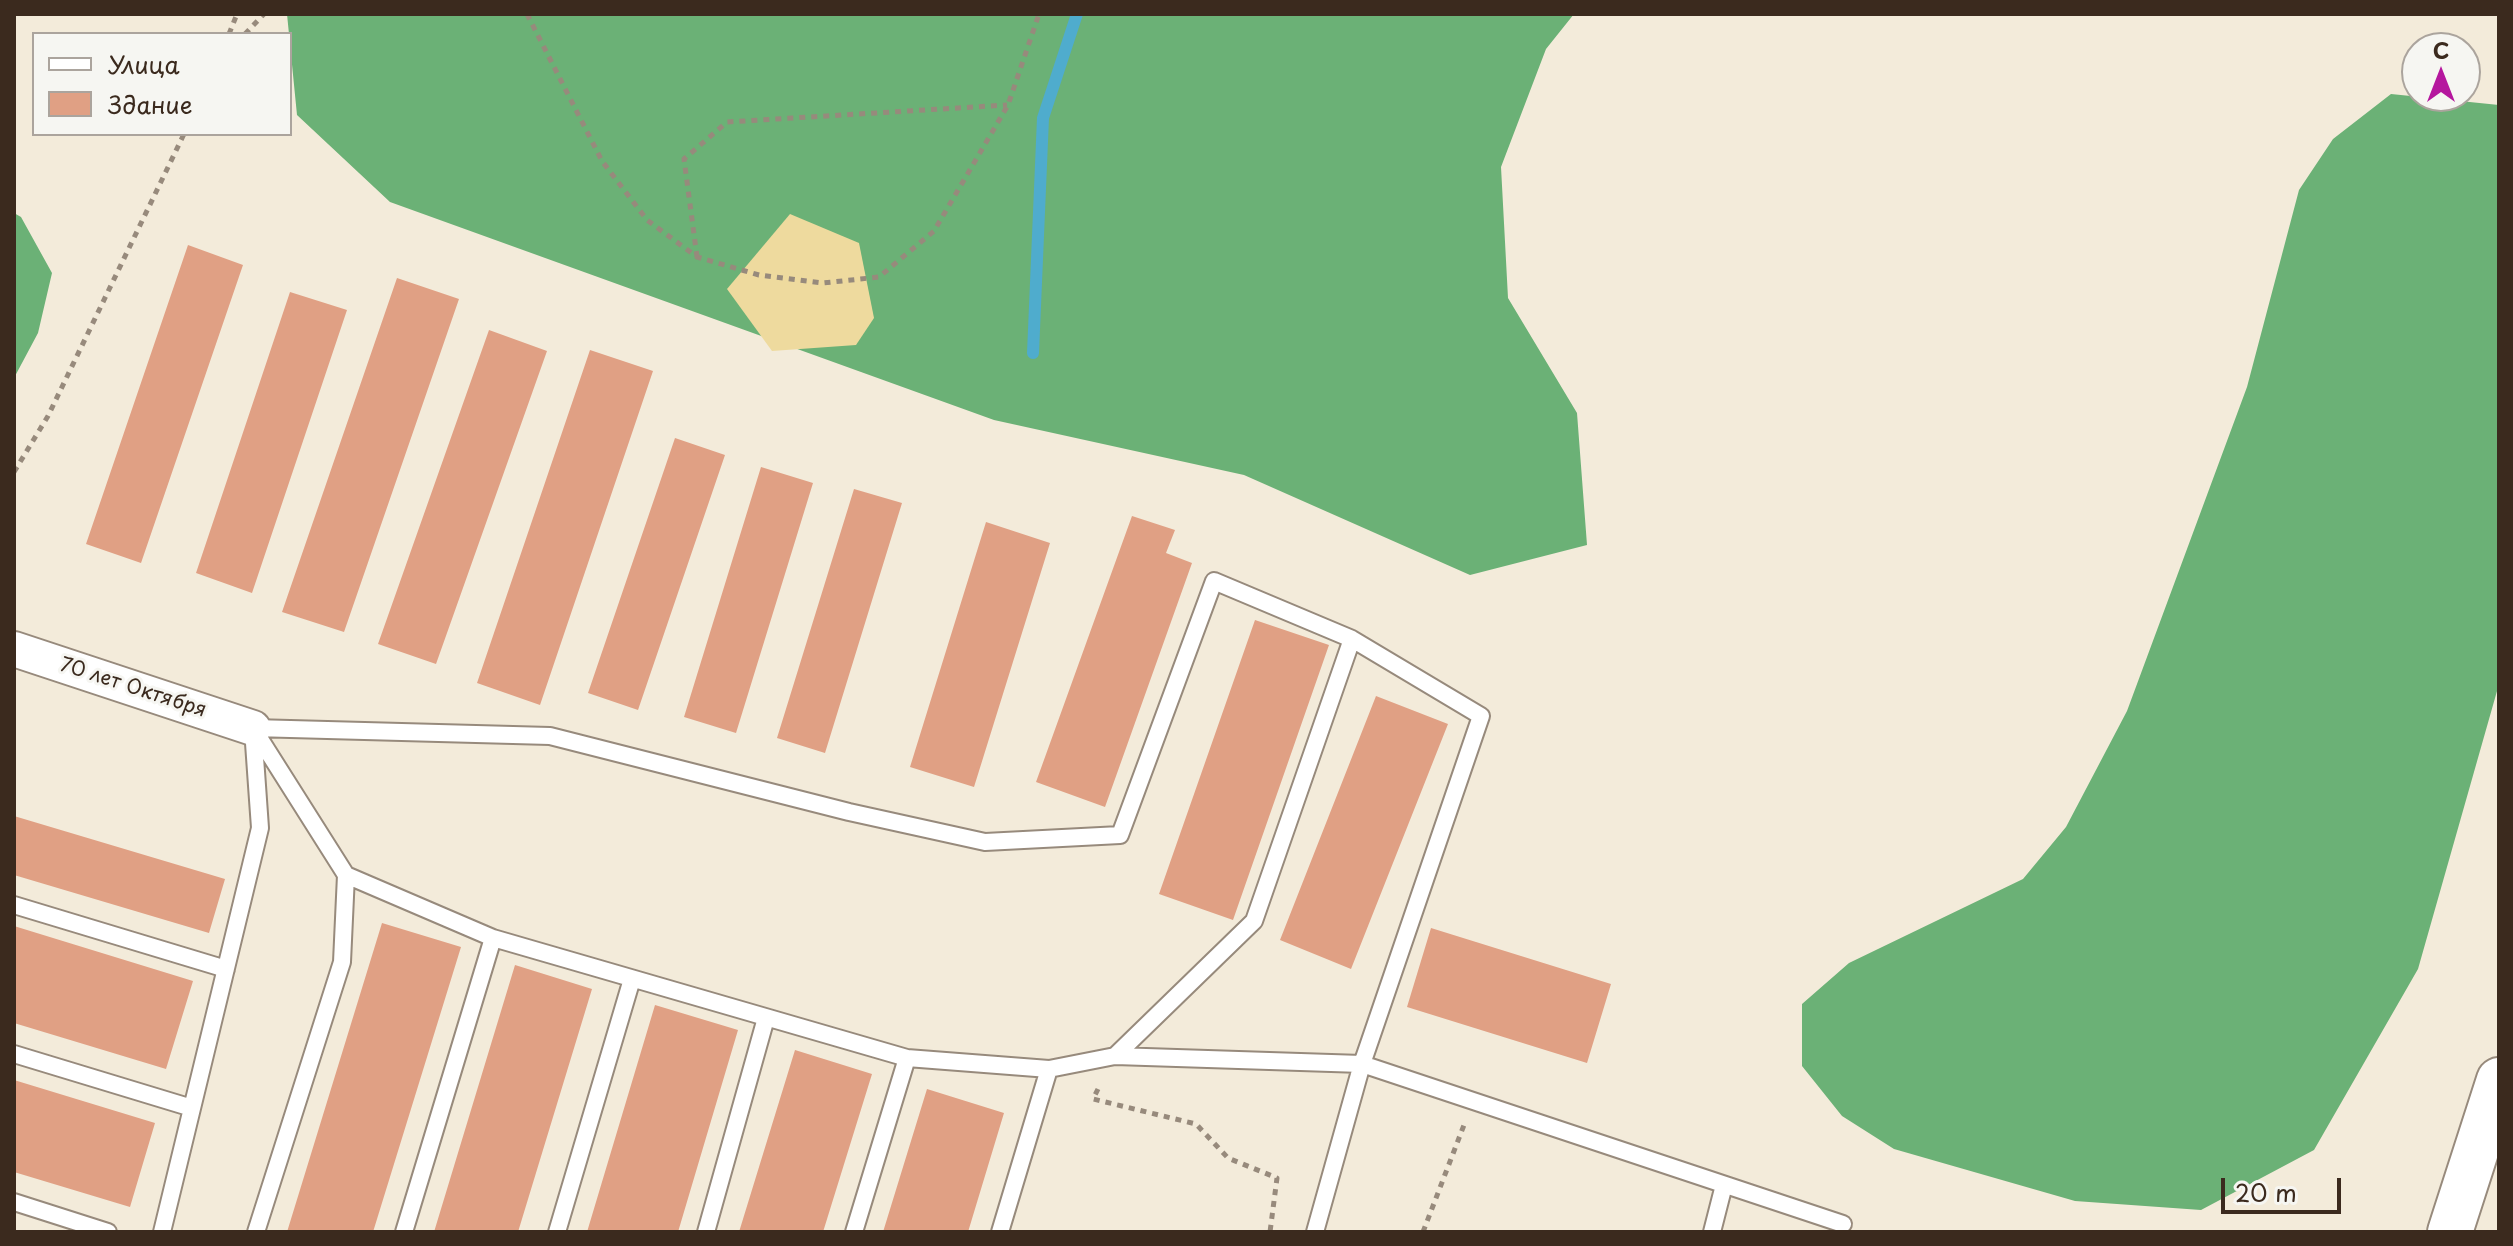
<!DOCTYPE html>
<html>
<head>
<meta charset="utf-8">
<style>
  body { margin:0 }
  #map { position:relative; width:2513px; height:1246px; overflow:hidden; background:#f3ebda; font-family:"Playpen Sans",sans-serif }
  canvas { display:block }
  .frame { position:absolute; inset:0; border:16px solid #3b2a1e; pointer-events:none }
  .legend { position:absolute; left:32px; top:32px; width:260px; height:104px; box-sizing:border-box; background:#f6f6f2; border:2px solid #aba49d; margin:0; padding:10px 14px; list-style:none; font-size:24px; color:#3b2a1e }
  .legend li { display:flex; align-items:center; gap:16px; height:40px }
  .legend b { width:40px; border:2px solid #aba49d }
  .north { position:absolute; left:2401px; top:32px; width:80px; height:80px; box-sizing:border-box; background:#f6f6f2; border:2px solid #aba49d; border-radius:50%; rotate:0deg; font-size:22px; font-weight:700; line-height:32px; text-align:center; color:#3b2a1e }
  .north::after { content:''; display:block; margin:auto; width:28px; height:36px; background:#b5179e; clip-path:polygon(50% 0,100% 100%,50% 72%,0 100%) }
  .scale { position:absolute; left:2221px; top:1178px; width:120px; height:36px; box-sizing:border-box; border:4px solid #3b2a1e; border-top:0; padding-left:10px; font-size:24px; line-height:28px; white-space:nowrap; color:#3b2a1e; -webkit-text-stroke:6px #f6f6f2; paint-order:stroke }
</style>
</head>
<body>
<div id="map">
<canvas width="2513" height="1246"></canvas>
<div class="frame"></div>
<ul class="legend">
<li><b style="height:10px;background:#fff"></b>Улица</li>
<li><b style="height:22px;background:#e0a084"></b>Здание</li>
</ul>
<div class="north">С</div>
<div class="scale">20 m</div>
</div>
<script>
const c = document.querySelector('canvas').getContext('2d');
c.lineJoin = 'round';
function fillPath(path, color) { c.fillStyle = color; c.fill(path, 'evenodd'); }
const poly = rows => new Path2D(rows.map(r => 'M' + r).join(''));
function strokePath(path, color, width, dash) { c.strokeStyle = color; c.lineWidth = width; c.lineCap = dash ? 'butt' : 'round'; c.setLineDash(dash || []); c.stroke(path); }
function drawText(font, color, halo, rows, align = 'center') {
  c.font = font + ' "Playpen Sans",sans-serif'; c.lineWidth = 6; c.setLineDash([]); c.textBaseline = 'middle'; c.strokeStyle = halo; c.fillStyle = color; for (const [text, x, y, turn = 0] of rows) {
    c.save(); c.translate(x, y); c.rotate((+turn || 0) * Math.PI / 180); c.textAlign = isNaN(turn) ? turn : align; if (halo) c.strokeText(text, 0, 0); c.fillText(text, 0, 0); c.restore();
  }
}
fillPath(poly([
  [287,14,1574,14,1546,49,1501,167,1508,298,1577,413,1587,545,1470,575,1244,475,994,420,390,202,297,115],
  [2391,94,2499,105,2499,684,2418,969,2314,1150,2201,1210,2075,1201,1894,1149,1842,1116,1802,1066,1802,1004,1849,963,2023,879,2066,827,2127,711,2247,387,2299,190,2333,139],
  [14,213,21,217,52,273,38,333,14,378]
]), '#6bb176');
fillPath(poly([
  [790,214,859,243,874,318,856,345,772,351,727,289]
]), '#eeda9e');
strokePath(poly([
  [1033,353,1043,118,1077,14]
]), '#4faccd', 12);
fillPath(poly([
  [188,245,243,265,141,563,86,544],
  [397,278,459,299,344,632,282,612],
  [290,292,347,310,252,593,196,573],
  [489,330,547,351,436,664,378,644],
  [590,350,653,371,540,705,477,683],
  [675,438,725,455,638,710,588,693],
  [761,467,813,483,736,733,684,717],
  [854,489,902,503,825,753,777,738],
  [1132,516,1175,530,1166,553,1192,563,1105,807,1036,782],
  [986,522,1050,543,974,787,910,767],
  [1255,620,1329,645,1233,920,1159,894],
  [1376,696,1448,724,1351,969,1280,940],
  [14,816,225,879,209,933,14,875],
  [382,923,461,947,373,1232,287,1232],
  [14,926,193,981,166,1069,14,1023],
  [1431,928,1611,984,1587,1063,1407,1007],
  [515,965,592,989,518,1232,434,1232],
  [655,1005,738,1030,678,1232,587,1232],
  [795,1050,872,1074,823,1232,739,1232],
  [14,1080,155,1123,130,1207,14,1172],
  [927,1089,1004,1113,968,1232,883,1232]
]), '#e0a084');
const service = poly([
  [253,728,550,736,849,812,985,842,1120,835,1214,581,1352,639,1254,921,1115,1056],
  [253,728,346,875,493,938,907,1058,1049,1069,1115,1056,1362,1064,1843,1224],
  [14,905,226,969],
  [14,1054,192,1108],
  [14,1202,108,1232],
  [162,1232,260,828,253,729],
  [256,1232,342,962,346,875],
  [404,1232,493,938],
  [557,1232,632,979],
  [706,1232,766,1018],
  [854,1232,907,1058],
  [1000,1232,1049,1069],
  [1315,1232,1362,1064,1481,716,1352,639],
  [1712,1232,1724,1185]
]);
const minor = poly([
  [14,649,253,728]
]);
const primary = poly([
  [2450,1232,2499,1080]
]);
strokePath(service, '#978a7c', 20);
strokePath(minor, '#978a7c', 38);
strokePath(primary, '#978a7c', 48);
strokePath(poly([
  [527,14,602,161,647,220,697,257,759,275,823,283,879,277,934,231,1008,105,1039,14],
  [229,34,237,14],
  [245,34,264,14],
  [697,257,684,159,727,122,1007,105],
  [14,472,48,416,184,134],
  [1098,1089,1093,1099,1196,1124,1228,1158,1277,1178,1270,1232],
  [1423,1232,1464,1125]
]), '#978a7c', 5, [6, 6]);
strokePath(service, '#fff', 16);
strokePath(minor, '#fff', 34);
strokePath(primary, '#fff', 44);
drawText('20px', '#3b2a1e', '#f6f6f2', [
  ["70 лет Октября",133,688,18]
]);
</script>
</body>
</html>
